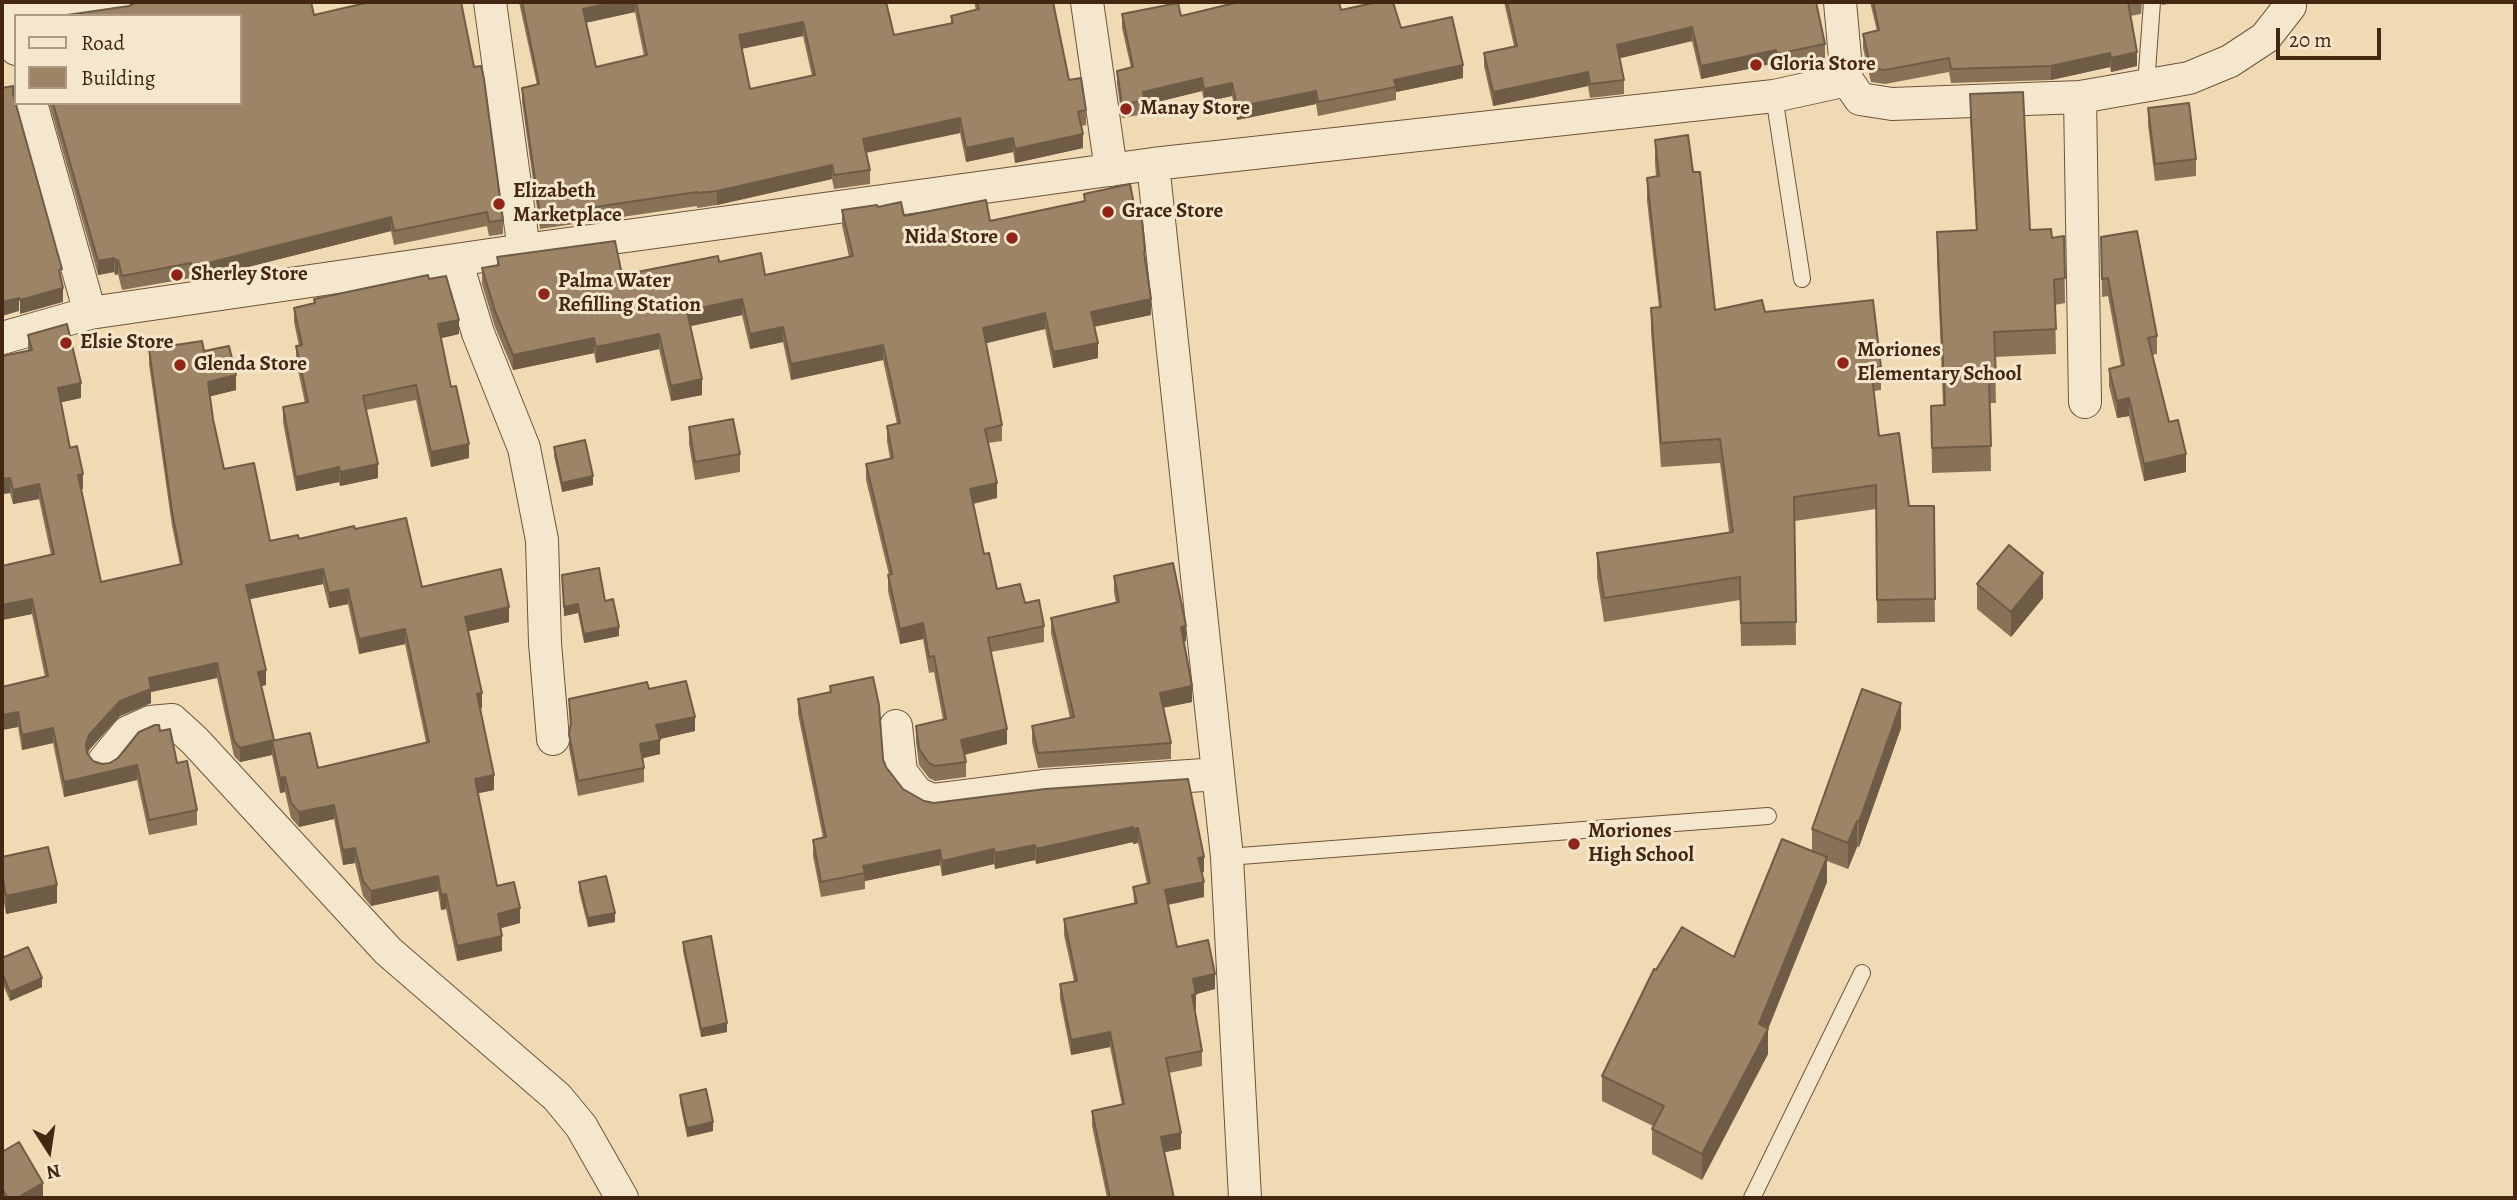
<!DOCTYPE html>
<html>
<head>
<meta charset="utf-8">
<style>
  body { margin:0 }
  #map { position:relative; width:2517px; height:1200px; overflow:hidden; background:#f0dab4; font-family:Alegreya,serif }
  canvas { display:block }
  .frame { position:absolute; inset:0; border:4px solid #442612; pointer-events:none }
  .legend { position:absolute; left:14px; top:14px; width:228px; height:91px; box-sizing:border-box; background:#f5e7ce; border:2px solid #ae9a83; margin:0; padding:9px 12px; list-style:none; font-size:21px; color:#442612 }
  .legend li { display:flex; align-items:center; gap:14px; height:35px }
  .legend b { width:35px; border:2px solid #ae9a83 }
  .north { position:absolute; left:14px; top:1116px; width:70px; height:70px; -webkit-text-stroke:5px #f5e7ce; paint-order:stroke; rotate:168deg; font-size:19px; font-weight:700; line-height:28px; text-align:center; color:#442612 }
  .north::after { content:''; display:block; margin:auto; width:24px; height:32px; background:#442612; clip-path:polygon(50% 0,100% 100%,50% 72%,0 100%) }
  .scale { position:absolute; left:2276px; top:28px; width:105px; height:32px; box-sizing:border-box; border:4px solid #442612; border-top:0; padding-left:9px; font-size:21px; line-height:24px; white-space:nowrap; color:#442612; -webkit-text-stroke:5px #f5e7ce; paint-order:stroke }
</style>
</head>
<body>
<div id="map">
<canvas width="2517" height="1200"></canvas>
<div class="frame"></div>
<ul class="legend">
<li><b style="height:9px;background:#f5e7ce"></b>Road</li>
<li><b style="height:19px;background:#9d8466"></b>Building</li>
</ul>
<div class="north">N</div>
<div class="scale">20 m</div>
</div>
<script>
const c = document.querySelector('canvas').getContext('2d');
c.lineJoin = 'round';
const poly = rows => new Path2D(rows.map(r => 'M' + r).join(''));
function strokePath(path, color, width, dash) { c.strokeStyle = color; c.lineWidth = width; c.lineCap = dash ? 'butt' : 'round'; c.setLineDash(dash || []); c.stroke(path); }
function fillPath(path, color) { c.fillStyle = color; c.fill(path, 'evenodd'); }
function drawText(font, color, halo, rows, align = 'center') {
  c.font = font + ' Alegreya,serif'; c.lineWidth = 6; c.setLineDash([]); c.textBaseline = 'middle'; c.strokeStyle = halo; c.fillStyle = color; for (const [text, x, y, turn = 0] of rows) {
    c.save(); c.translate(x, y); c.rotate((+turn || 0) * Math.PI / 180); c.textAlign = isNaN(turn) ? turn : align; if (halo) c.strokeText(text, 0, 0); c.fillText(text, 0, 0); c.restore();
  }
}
const service = poly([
  [2146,85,2152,2],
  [1774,96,1802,279],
  [1227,857,1768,816],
  [1752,1198,1862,973]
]);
const minor = poly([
  [2,2,16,49],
  [490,2,524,250],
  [1087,2,1111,170],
  [1840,2,1847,80],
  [28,16,126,2],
  [2080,97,2085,402],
  [31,103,90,313],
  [1153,164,1227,857,1245,1198],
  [456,260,478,333,524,448,542,540,545,643,553,739],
  [2,338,90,313,524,250,1153,164,1774,96,1847,80,1860,99,1892,104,2080,97,2189,78,2230,61,2265,38,2290,6,2290,2],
  [896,726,901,772,917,793,932,800,1043,786,1218,774],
  [104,761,128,732,150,722,172,720,195,741,388,951,557,1097,581,1126,622,1198]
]);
strokePath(service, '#6f533a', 18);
strokePath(minor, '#6f533a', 34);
strokePath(service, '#f5e7ce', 16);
strokePath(minor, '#f5e7ce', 32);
fillPath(poly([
  [367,2,461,2,503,220,503,234,489,236,487,226,394,245,391,231,204,278,191,280,191,278,122,290,118,274,115,275,114,272,98,275,49,103,240,103,129,6,314,15,367,3],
  [519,2,886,2,894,35,951,23,951,16,976,10,974,2,1053,2,1069,80,1086,110,1086,125,1081,126,1083,148,1015,163,1013,152,966,162,960,133,866,153,870,170,870,184,834,189,832,179,717,205,697,208,697,206,540,229,522,102,522,88,537,85],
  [635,12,644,56,596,67,586,23],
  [803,36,812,76,750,89,742,49],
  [1237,2,1339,2,1341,10,1401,28,1463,78,1396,92,1396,100,1318,116,1316,104,1237,120,1232,96,1204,102,1202,91,1145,105,1145,114,1122,118,1117,84,1117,71,1131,68,1122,28,1122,14,1181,16,1237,3],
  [1504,2,1816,2,1825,44,1825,58,1777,68,1776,63,1701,79,1692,41,1619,58,1624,80,1624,94,1590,98,1588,86,1493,106,1484,66,1484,53,1514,46],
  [1870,2,2142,2,2141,14,2130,16,2137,66,2111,72,2110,67,2051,80,1951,83,1949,72,1885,84,1871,82,1863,48,1863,34,1877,31],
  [2161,2,2180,2,2162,5],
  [1970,94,2030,230,2052,238,2064,236,2065,303,2055,305,2056,354,1995,357,1996,403,1990,403,1991,471,1932,473,1931,406,1943,405,1937,257,1937,232,1976,230,1970,119],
  [2148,108,2196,159,2196,176,2155,181,2148,125],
  [1655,140,1693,172,1715,310,1765,312,1881,367,1881,390,1874,391,1879,436,1909,506,1934,506,1935,622,1877,623,1876,509,1795,521,1796,645,1741,646,1740,600,1604,622,1597,577,1597,553,1729,532,1720,463,1661,467,1651,331,1651,308,1659,307,1647,201,1647,178,1656,177,1655,163],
  [1084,194,1145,265,1151,315,1094,327,1098,358,1053,368,1045,329,986,343,1002,425,1002,441,988,443,997,498,973,504,984,554,997,589,1025,603,1044,626,1044,642,991,652,1007,744,965,755,966,762,966,777,935,781,929,778,919,765,916,741,916,726,943,720,934,672,929,673,923,639,900,644,888,591,888,575,889,575,866,480,866,464,890,459,887,441,887,426,897,424,883,360,791,380,783,342,750,349,742,315,690,326,702,395,671,401,659,349,596,363,594,353,513,370,495,327,482,284,482,268,497,266,497,257,622,275,719,262,765,275,849,257,842,225,842,210,878,207,904,216,990,221,1084,202],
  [2101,237,2157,336,2157,354,2152,355,2169,422,2186,472,2144,481,2129,416,2117,418,2109,386,2109,369,2121,366,2108,296,2102,297],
  [429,279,459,334,441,338,451,387,469,458,431,467,416,400,366,410,378,478,340,486,339,482,296,491,283,422,283,407,305,403,296,361,296,346,299,346,294,322,294,308,314,304,314,299],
  [28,335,81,398,61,402,70,448,83,489,81,489,101,582,180,565,172,526,149,364,149,349,204,351,236,390,210,396,213,419,224,469,270,541,299,539,355,529,422,587,509,622,468,631,482,708,480,709,494,790,478,793,497,886,520,923,501,928,502,951,457,961,446,909,441,910,438,891,371,906,363,896,355,863,343,865,334,819,299,827,291,818,285,792,280,793,272,755,240,762,234,756,217,678,151,692,151,703,120,716,89,750,88,754,93,761,102,764,110,763,160,731,177,763,197,810,197,825,149,835,137,780,64,797,53,743,22,750,18,727,2,730,45,677,32,614,2,620,2,566,51,555,39,499,13,504,10,493,2,494,28,350],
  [323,584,329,608,348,604,359,654,405,644,426,742,318,768,274,740,261,686,266,685,250,599],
  [689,427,740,454,740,472,695,480,689,444],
  [554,447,593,485,562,492,554,456],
  [562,575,605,601,619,636,584,643,578,613,564,616],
  [1114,576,1186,641,1184,642,1192,702,1163,708,1171,743,1171,759,1038,768,1032,742,1032,726,1070,718,1051,633,1051,618,1116,603,1114,592],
  [1977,584,2043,598,2011,637,1977,609],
  [830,686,883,759,886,767,903,789,924,801,934,803,1188,779,1204,872,1202,873,1204,897,1168,905,1177,947,1215,989,1196,994,1196,1009,1195,1010,1202,1051,1202,1066,1169,1073,1181,1149,1164,1152,1174,1198,1107,1198,1092,1126,1092,1111,1122,1105,1110,1047,1071,1055,1060,999,1060,984,1074,981,1064,935,1064,919,1134,903,1133,887,1147,884,1138,843,1133,844,1133,842,1036,864,1035,860,995,869,994,864,942,876,940,865,865,881,865,889,821,897,813,856,813,840,823,838,798,714,798,699,830,692],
  [649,689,695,731,659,739,660,754,642,758,644,768,644,782,578,796,569,748,569,734,570,727,569,699],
  [1901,728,1859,847,1857,847,1848,869,1827,861,1827,882,1768,1029,1768,1054,1702,1180,1652,1154,1652,1129,1653,1126,1602,1101,1602,1076,1656,970,1734,957,1812,851,1812,829],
  [2,857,57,903,6,914,2,892],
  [579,882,615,922,588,927,579,891],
  [683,942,727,1032,701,1037,683,951],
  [2,958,42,987,10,1001,2,982],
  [680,1095,713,1131,687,1137,680,1103],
  [2,1152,43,1198,2,1198]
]), '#877258');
fillPath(poly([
  [616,2,635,2,635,12,583,23,583,9],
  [803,22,803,36,739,49,739,35],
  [1692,27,1692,41,1617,59,1617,45],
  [1776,50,1776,63,1701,79,1701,66],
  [2137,52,2137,66,2111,72,2111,58],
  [2110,53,2110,67,2051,80,2051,66],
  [1463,65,1463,78,1396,92,1394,80],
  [1588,72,1588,86,1493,106,1493,92],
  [1202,78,1202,91,1145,105,1143,92],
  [1232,83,1232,96,1204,102,1204,89],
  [1316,91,1316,104,1237,120,1237,107],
  [960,118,960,133,863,153,863,139],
  [1083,134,1083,148,1015,163,1015,149],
  [1013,138,1013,152,966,162,966,148],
  [832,165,832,179,717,205,717,191],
  [391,217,391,231,204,278,204,264],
  [114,258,114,272,98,275,98,261],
  [115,260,118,260,118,274,115,275],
  [63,288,63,302,20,314,20,300],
  [19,298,19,311,2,316,2,302],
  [742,299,742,315,687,327,687,311],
  [1151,299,1151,315,1091,327,1091,312],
  [1045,313,1045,329,983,344,983,328],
  [459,320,459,334,438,339,438,324],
  [783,327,783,342,750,349,750,334],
  [659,334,659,349,596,363,596,347],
  [594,338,594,353,513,370,513,355],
  [1098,343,1098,358,1053,368,1053,352],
  [883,345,883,360,791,380,791,364],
  [236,375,236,390,208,397,208,382],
  [702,379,702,395,671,401,671,386],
  [81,383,81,398,58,403,58,388],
  [2129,398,2129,416,2117,418,2117,401],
  [469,444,469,458,431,467,431,452],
  [2186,454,2186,472,2144,481,2144,464],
  [378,464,378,478,340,486,340,472],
  [339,467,339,482,296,491,296,477],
  [83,474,83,489,78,490,78,475],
  [593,476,593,485,562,492,562,483],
  [10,478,10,493,2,494,2,479],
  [997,483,997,498,970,504,970,489],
  [39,484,39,499,13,504,13,490],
  [323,569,323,584,246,600,246,585],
  [2043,573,2043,598,2011,637,2011,612],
  [348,589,348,604,329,608,329,593],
  [32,599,32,614,2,620,2,605],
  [578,604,578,613,564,616,564,607],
  [509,607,509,622,465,632,465,617],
  [923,623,923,639,900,644,900,629],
  [1186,626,1186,641,1181,642,1181,627],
  [619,627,619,636,584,643,584,634],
  [405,629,405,644,359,654,359,639],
  [217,663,217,678,151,692,151,703,120,716,89,750,86,759,86,744,89,735,120,701,149,678],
  [266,670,266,685,258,687,258,672],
  [1192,686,1192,702,1160,708,1160,693],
  [482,693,482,708,477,709,477,694],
  [1901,703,1901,728,1859,847,1859,822],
  [18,712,18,727,2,730,2,715],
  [695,717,695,731,656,740,656,725],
  [53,728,53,743,22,750,22,735],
  [1007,729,1007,744,961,755,961,740],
  [274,740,272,741,272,755,240,762,240,748],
  [660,740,660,754,640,759,640,744],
  [137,765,137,780,64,797,64,782],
  [494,775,494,790,475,794,475,779],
  [285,777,285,792,280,793,280,778],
  [334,805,334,819,299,827,299,812],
  [1857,821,1857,847,1848,869,1848,843],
  [1133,827,1133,842,1036,864,1036,849],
  [1138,828,1138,843,1133,844,1133,829],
  [1035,845,1035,860,995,869,995,853],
  [355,848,355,863,343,865,343,850],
  [994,849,994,864,942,876,942,861],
  [940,850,940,865,865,881,863,866],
  [1204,857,1204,872,1198,873,1198,858],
  [1827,857,1827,882,1768,1029,1768,1054,1702,1180,1702,1154,1759,1024],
  [438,876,438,891,371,906,371,891],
  [1204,882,1204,897,1165,905,1165,890],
  [57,885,57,903,6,914,6,896],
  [446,894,446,909,441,910,441,895],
  [520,908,520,923,498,929,498,914],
  [615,913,615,922,588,927,588,918],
  [502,936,502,951,457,961,457,946],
  [1215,974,1215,989,1193,995,1193,979],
  [42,978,42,987,10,1001,10,992],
  [1196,994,1196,1009,1192,1010,1192,995],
  [727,1023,727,1032,701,1037,701,1029],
  [1110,1032,1110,1047,1071,1055,1071,1040],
  [713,1122,713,1131,687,1137,687,1128],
  [1181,1133,1181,1149,1161,1153,1161,1137],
  [43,1183,43,1198,17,1198]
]), '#6e5c47');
const building = poly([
  [137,2,311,2,314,15,370,2,461,2,474,67,481,66,484,79,503,220,489,222,487,212,394,231,391,217,204,264,191,266,191,263,122,276,118,260,115,260,114,258,98,261,53,103,240,103,240,16,60,16,129,6,137,2],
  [522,2,616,2,583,9,596,67,647,55,636,2,886,2,894,35,953,23,951,16,979,9,977,2,1053,2,1069,80,1081,78,1086,110,1078,112,1083,134,1015,149,1013,138,966,148,960,118,863,139,870,170,834,175,832,165,717,191,697,193,697,192,540,215,522,88,539,84,522,2],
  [803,22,815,75,750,89,739,35,803,22],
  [1239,2,1339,2,1341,10,1378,2,1393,2,1401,28,1452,17,1463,65,1394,80,1396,87,1318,102,1316,91,1237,107,1232,83,1204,89,1202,78,1143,92,1145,100,1122,105,1117,71,1133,67,1122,14,1178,3,1181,16,1239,2],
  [1507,2,1816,2,1825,44,1777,54,1776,50,1701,66,1692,27,1617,45,1624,80,1590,84,1588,72,1493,92,1484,53,1517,46,1507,2],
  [1873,2,2131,2,2128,2,2137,52,2111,58,2110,53,2051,66,1951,69,1949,58,1885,70,1871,68,1863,34,1879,30,1873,2],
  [13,86,13,94,62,269,59,270,63,288,20,300,19,298,2,302,2,88,13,86],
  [2023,92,2030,230,2051,229,2052,238,2064,236,2065,278,2054,280,2056,329,1994,332,1996,377,1989,378,1991,446,1932,448,1931,406,1945,405,1937,232,1977,230,1970,94,2023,92],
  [2189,103,2196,159,2155,164,2148,108,2189,103],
  [1688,135,1693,172,1700,172,1715,310,1762,300,1765,312,1873,300,1881,367,1871,368,1879,436,1899,433,1909,506,1934,506,1935,599,1877,600,1876,485,1794,497,1796,622,1741,623,1740,577,1604,598,1597,553,1733,532,1720,439,1661,443,1651,308,1661,307,1647,178,1659,176,1655,140,1688,135],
  [1130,184,1135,210,1140,209,1142,221,1145,251,1144,252,1151,299,1091,312,1098,343,1053,352,1045,313,983,328,1002,425,985,429,997,483,970,489,984,554,989,553,997,589,1020,584,1025,603,1039,600,1044,626,988,638,1007,729,961,740,966,762,935,766,929,763,919,749,916,726,946,719,934,656,929,657,923,623,900,629,888,575,892,574,866,464,893,458,887,426,900,423,883,345,791,364,783,327,750,334,742,299,687,311,702,379,671,386,659,334,596,347,594,338,513,355,495,311,482,268,499,265,497,257,615,241,622,275,718,256,719,262,761,253,765,275,853,256,842,210,877,205,878,207,901,202,904,216,986,200,990,221,1085,201,1084,194,1130,184],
  [2137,231,2157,336,2148,338,2169,422,2178,420,2186,454,2144,464,2129,398,2117,401,2109,369,2124,365,2108,278,2102,279,2101,237,2137,231],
  [428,275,429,279,446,276,459,320,438,324,451,387,456,386,469,444,431,452,416,385,363,396,378,464,340,472,339,467,296,477,283,407,308,402,296,346,302,345,294,308,315,303,314,299,428,275],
  [67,324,81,383,58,388,70,448,77,446,83,474,78,475,101,582,182,564,172,511,149,349,202,341,204,351,229,346,236,375,208,382,213,419,224,469,254,463,270,541,298,535,299,539,354,526,355,529,406,518,422,587,501,569,509,607,465,617,482,693,477,694,494,775,475,779,497,886,514,882,520,908,498,914,502,936,457,946,446,894,441,895,438,876,371,891,363,881,355,848,343,850,334,805,299,812,291,803,285,777,280,778,272,741,310,733,318,768,429,742,405,629,359,639,348,589,329,593,323,569,246,585,266,670,258,672,274,740,240,748,234,741,217,663,149,678,151,689,120,701,89,735,86,744,87,753,93,761,102,764,110,763,118,758,139,732,155,725,159,725,160,731,170,729,177,763,187,761,197,810,149,820,137,765,64,782,53,728,22,735,18,712,2,715,2,687,48,676,32,599,2,605,2,566,54,554,39,484,13,490,10,478,2,479,2,356,32,350,28,335,67,324],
  [733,419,740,454,695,462,689,427,733,419],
  [585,440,593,476,562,483,554,447,585,440],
  [2009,545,2043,573,2011,612,1977,584,2009,545],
  [1173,563,1184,616,1186,626,1181,627,1192,686,1160,693,1171,743,1038,753,1032,726,1074,717,1051,618,1119,602,1114,576,1173,563],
  [599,568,605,601,613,599,619,627,584,634,578,604,564,607,562,575,599,568],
  [873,677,879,705,883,759,886,767,903,789,924,801,934,803,1045,789,1188,779,1204,857,1198,858,1204,882,1165,890,1177,947,1208,940,1215,974,1193,979,1196,994,1192,995,1202,1051,1166,1058,1181,1133,1161,1137,1174,1198,1110,1198,1092,1111,1124,1104,1110,1032,1071,1040,1060,984,1077,981,1064,919,1137,903,1133,887,1150,883,1138,828,1133,829,1133,827,1036,849,1035,845,995,853,994,849,942,861,940,850,863,866,865,873,821,882,813,840,826,837,798,699,831,692,830,686,873,677],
  [686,681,695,717,656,725,660,740,640,744,644,768,578,781,569,734,571,723,569,699,647,682,649,689,686,681],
  [1862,689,1901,703,1859,822,1857,821,1848,843,1812,829,1862,689],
  [1782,839,1827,857,1759,1024,1768,1029,1702,1154,1652,1129,1664,1106,1602,1076,1654,969,1656,970,1682,927,1734,957,1782,839],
  [48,847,57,885,6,896,2,874,2,857,48,847],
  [606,876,615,913,588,918,579,882,606,876],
  [711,936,727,1023,701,1029,683,942,711,936],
  [28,947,42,978,10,992,2,973,2,958,28,947],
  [706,1089,713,1122,687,1128,680,1095,706,1089],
  [19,1142,43,1183,17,1198,8,1198,2,1188,2,1152,19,1142]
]);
fillPath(building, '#9d8466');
strokePath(building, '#6e5c47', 2);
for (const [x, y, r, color] of [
  [1756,65,7,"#8f2418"],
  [1126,109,7,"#8f2418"],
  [499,204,7,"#8f2418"],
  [1108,212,7,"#8f2418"],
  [1012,238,7,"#8f2418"],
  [177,275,7,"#8f2418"],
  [544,294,7,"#8f2418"],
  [66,343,7,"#8f2418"],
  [1843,363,7,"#8f2418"],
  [180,365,7,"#8f2418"],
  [1574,844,7,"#8f2418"]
]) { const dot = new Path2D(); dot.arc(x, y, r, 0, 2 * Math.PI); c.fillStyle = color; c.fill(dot); strokePath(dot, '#f5e7ce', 2.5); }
drawText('bold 21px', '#442612', '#f5e7ce', [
  ["Gloria Store",1770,65],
  ["Manay Store",1140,109],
  ["Elizabeth",513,192],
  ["Marketplace",513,216],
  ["Grace Store",1122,212],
  ["Nida Store",998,238,"right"],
  ["Sherley Store",191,275],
  ["Palma Water",558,282],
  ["Refilling Station",558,306],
  ["Elsie Store",80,343],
  ["Moriones",1857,351],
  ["Elementary School",1857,375],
  ["Glenda Store",194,365],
  ["Moriones",1588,832],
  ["High School",1588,856]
], 'left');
</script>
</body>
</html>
